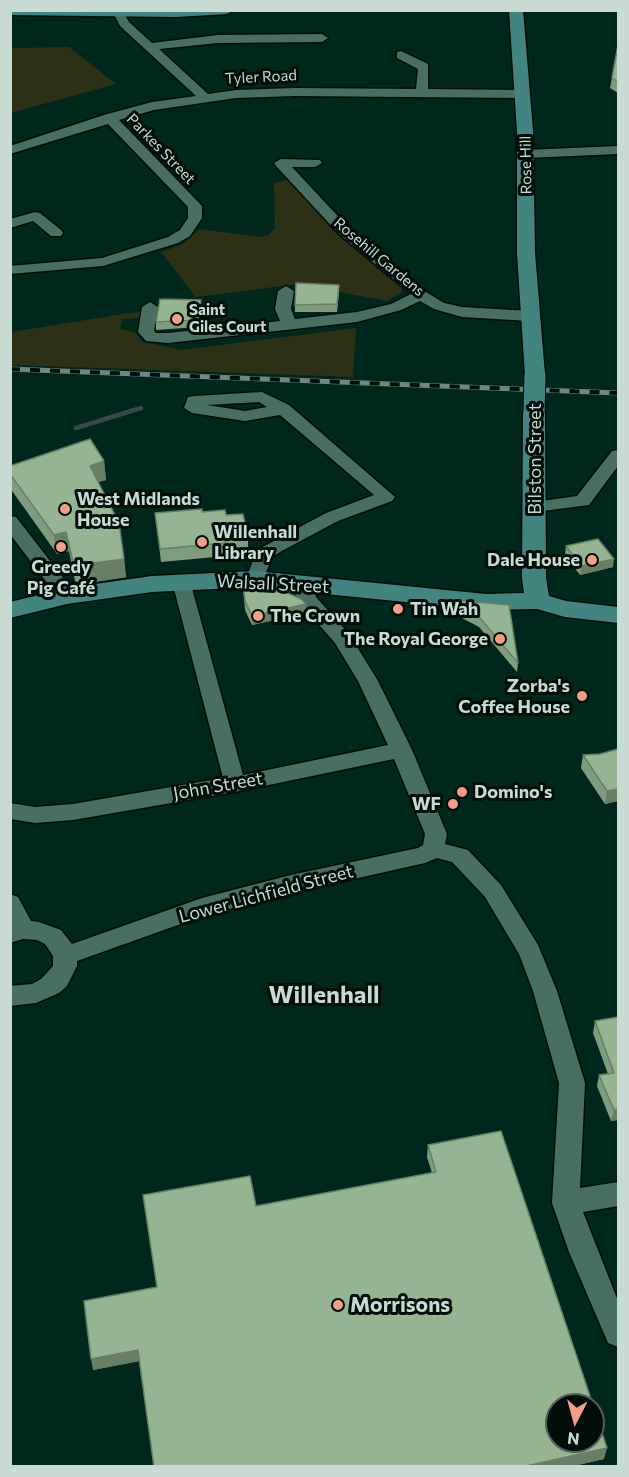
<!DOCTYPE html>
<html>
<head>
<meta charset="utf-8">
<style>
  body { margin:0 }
  #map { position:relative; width:629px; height:1477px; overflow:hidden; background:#00271c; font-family:Commissioner,sans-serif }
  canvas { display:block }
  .frame { position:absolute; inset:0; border:12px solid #c7dbd3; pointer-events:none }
  .north { position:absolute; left:545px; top:1393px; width:60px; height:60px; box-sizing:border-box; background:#010d08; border:2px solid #505f59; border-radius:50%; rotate:186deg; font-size:16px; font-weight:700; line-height:24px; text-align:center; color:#c7dbd3 }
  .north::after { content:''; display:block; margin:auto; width:21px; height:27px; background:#f49e88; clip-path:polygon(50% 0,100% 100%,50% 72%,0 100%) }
</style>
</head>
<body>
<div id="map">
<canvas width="629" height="1477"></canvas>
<div class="frame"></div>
<div class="north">N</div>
</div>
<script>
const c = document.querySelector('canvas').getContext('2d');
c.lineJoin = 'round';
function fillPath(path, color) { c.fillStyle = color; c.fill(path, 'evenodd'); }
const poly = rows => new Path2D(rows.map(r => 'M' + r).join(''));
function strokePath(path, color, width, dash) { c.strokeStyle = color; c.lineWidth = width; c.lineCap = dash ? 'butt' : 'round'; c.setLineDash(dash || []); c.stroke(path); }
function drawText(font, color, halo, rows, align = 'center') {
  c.font = font + ' Commissioner,sans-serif'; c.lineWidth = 6; c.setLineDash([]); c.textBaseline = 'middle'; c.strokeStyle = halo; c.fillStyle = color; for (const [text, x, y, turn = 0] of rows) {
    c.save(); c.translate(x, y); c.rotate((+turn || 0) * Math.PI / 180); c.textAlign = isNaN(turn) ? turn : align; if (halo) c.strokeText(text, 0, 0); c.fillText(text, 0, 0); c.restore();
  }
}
fillPath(poly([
  [69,47,116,84,11,113,11,48],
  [291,179,315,208,403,286,401,293,387,301,297,284,196,297,161,252,183,244,200,229,259,237,268,235,275,228,274,183],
  [142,311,140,318,122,319,120,329,136,333,142,342,182,350,356,328,353,377,11,365,11,332]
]), '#2c3015');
strokePath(poly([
  [76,428,141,408]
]), '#3c474a', 4.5);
const minor = poly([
  [112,10,122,10,129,22,152,43,218,35,322,34,328,38,322,42,218,43,159,49,208,94,236,90,295,88,416,89,418,69,397,58,397,52,401,51,428,64,428,89,522,90,528,94,522,98,295,96,236,98,154,110,119,120,202,206,202,218,190,236,178,243,103,266,10,274,10,266,102,258,168,237,180,230,188,218,188,207,108,124,10,154,10,146,104,115,152,102,196,96,120,26,112,10],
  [618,146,618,154,526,158,519,154,526,150,618,146],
  [281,159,320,160,322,163,315,167,292,167,349,228,426,292,444,303,462,307,530,311,538,316,530,321,462,317,434,309,420,301,401,310,357,322,168,343,146,341,138,332,142,307,150,302,158,307,154,331,156,333,168,333,280,321,275,309,278,291,286,286,294,291,291,309,295,319,357,312,391,304,411,294,339,234,276,166,274,163,281,159],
  [35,212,40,213,61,230,63,233,61,236,51,236,33,221,10,228,10,219,35,212],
  [262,392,289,405,395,497,392,501,338,521,280,552,272,557,262,583,255,585,248,583,246,579,257,550,326,513,374,495,280,415,245,421,192,413,184,408,188,397,194,396,262,392],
  [259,402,267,407,245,411,207,405,259,402],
  [618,450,618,466,589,505,535,512,529,511,526,507,529,503,535,502,577,496,612,451,618,450],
  [10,516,16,517,74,592,77,596,74,600,60,600,10,534,10,516],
  [181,575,188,577,190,581,243,775,388,745,358,681,335,643,301,604,295,594,299,580,313,580,315,584,316,597,349,634,378,681,412,750,447,834,445,844,468,850,501,885,538,945,557,991,585,1083,580,1188,618,1182,618,1206,583,1212,618,1301,618,1347,608,1343,569,1252,552,1203,559,1083,533,991,519,954,485,897,452,862,437,858,425,863,291,893,206,915,77,961,77,966,67,986,59,993,36,1003,10,1006,10,986,32,984,41,979,53,966,53,956,45,944,37,940,23,939,10,943,10,894,18,897,31,921,39,922,61,930,72,944,202,898,291,875,418,848,423,845,425,834,394,759,235,792,73,820,35,823,10,819,10,803,35,807,73,804,223,778,172,581,174,577,181,575]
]);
const major = poly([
  [10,10,234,10,227,14,176,17,10,15,10,10],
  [509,10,523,10,533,131,535,253,545,375,542,379,535,381,528,379,525,375,517,253,517,131,509,10],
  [534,407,542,408,545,413,546,578,549,596,566,601,618,607,618,623,565,617,537,609,486,610,255,587,152,592,67,604,10,618,10,602,67,588,152,576,255,571,486,594,524,593,522,578,523,413,526,408,534,407]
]);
strokePath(minor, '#000e07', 3);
strokePath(major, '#000e07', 3);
fillPath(minor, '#496f62');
fillPath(major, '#428480');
const rail = poly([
  [10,369,618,393]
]);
strokePath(rail, '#6c8980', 5);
strokePath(rail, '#010d08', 4, [10]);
const majorBridge = poly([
  [534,413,535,375]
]);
strokePath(majorBridge, '#000e07', 23, []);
strokePath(majorBridge, '#428480', 21);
fillPath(poly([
  [618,45,618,93,610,88],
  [339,293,337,312,295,312,295,305],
  [201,308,198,327,156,330,156,322],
  [104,461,106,480,98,482,124,559,126,577,82,584,75,581,69,551,57,554,10,488,10,466],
  [202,512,226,515,248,538,248,550,226,553,226,556,161,562,155,513],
  [566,546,613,567,580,575,565,555],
  [243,585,306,613,252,625,245,610],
  [443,599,509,605,518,663,517,672,479,627,443,608],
  [618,749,618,801,605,804,581,768,583,755,600,754],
  [618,1017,618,1120,611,1121,597,1086,599,1075,608,1074,593,1033,595,1021],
  [428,1145,604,1459,569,1467,154,1467,139,1361,93,1370,157,1287,256,1206,432,1173,427,1157]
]), '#809c7e');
fillPath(poly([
  [201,300,201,308,198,327,198,320],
  [104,461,106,480,92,484,90,466],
  [66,532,69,551,57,554,54,535],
  [124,559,126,577,82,584,79,565],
  [614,559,613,567,580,575,581,566],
  [306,604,306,613,252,625,252,616],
  [618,789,618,801,605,804,607,791],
  [618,1109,618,1120,611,1121,614,1110],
  [138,1350,140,1361,93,1370,91,1359],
  [607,1448,604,1459,569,1467,522,1467]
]), '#687f66');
const building = poly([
  [618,45,618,82,612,78,618,45],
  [296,283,339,285,337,304,295,305,296,283],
  [160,299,201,300,198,320,156,322,160,299],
  [90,439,104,461,90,466,119,523,124,559,79,565,73,562,66,532,54,535,10,474,10,466,90,439],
  [202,509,202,512,225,510,226,515,243,514,248,538,225,540,225,543,160,549,155,513,202,509],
  [598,539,614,559,581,566,566,546,598,539],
  [243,585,279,589,301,599,306,604,252,616,245,601,243,585],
  [443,599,509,605,518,663,480,618,443,599],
  [618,749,618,789,607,791,583,755,600,754,618,749],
  [618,1017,618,1109,614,1110,599,1075,614,1073,595,1021,618,1017],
  [501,1131,593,1405,557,1405,557,1441,593,1441,593,1406,607,1448,522,1467,154,1467,138,1350,91,1359,84,1301,157,1287,143,1195,250,1176,256,1206,436,1172,428,1145,501,1131]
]);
fillPath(building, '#95b592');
strokePath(building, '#687f66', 1.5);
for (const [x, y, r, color] of [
  [177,319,6,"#f49e88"],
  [65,509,6,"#f49e88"],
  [202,542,6,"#f49e88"],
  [61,547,6,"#f49e88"],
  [592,560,6,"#f49e88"],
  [398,609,6,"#f49e88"],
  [258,616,6,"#f49e88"],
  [500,639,6,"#f49e88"],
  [582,696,6,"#f49e88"],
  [462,792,6,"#f49e88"],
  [453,804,6,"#f49e88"],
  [338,1305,6,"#f49e88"]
]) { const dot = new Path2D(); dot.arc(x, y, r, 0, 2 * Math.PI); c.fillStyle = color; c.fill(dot); strokePath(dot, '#010d08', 2); }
drawText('15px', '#c7dbd3', '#010d08', [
  ["Tyler Road",261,77,-3],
  ["Parkes Street",161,149,46],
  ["Rose Hill",526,165,-91],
  ["Rosehill Gardens",379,257,40]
]);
drawText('bold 15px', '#c7dbd3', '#010d08', [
  ["Saint",189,310],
  ["Giles Court",189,327]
], 'left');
drawText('18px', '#c7dbd3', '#010d08', [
  ["Bilston Street",535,459,-90],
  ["Walsall Street",273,584,3],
  ["John Street",218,786,-10],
  ["Lower Lichfield Street",266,894,-15]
]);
drawText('bold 18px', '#c7dbd3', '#010d08', [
  ["West Midlands",77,499],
  ["House",77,520],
  ["Willenhall",214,532],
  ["Library",214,553],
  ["Dale House",580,560,"right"],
  ["Greedy",61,567,"center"],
  ["Pig Café",61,588,"center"],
  ["Tin Wah",410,609],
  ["The Crown",270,616],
  ["The Royal George",488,639,"right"],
  ["Zorba's",570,686,"right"],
  ["Coffee House",570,707,"right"],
  ["Domino's",474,792],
  ["WF",441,804,"right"]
], 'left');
drawText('bold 21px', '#c7dbd3', '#010d08', [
  ["Morrisons",350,1305]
], 'left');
drawText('bold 24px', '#c7dbd3', '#010d08', [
  ["Willenhall",324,995]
]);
</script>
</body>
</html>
